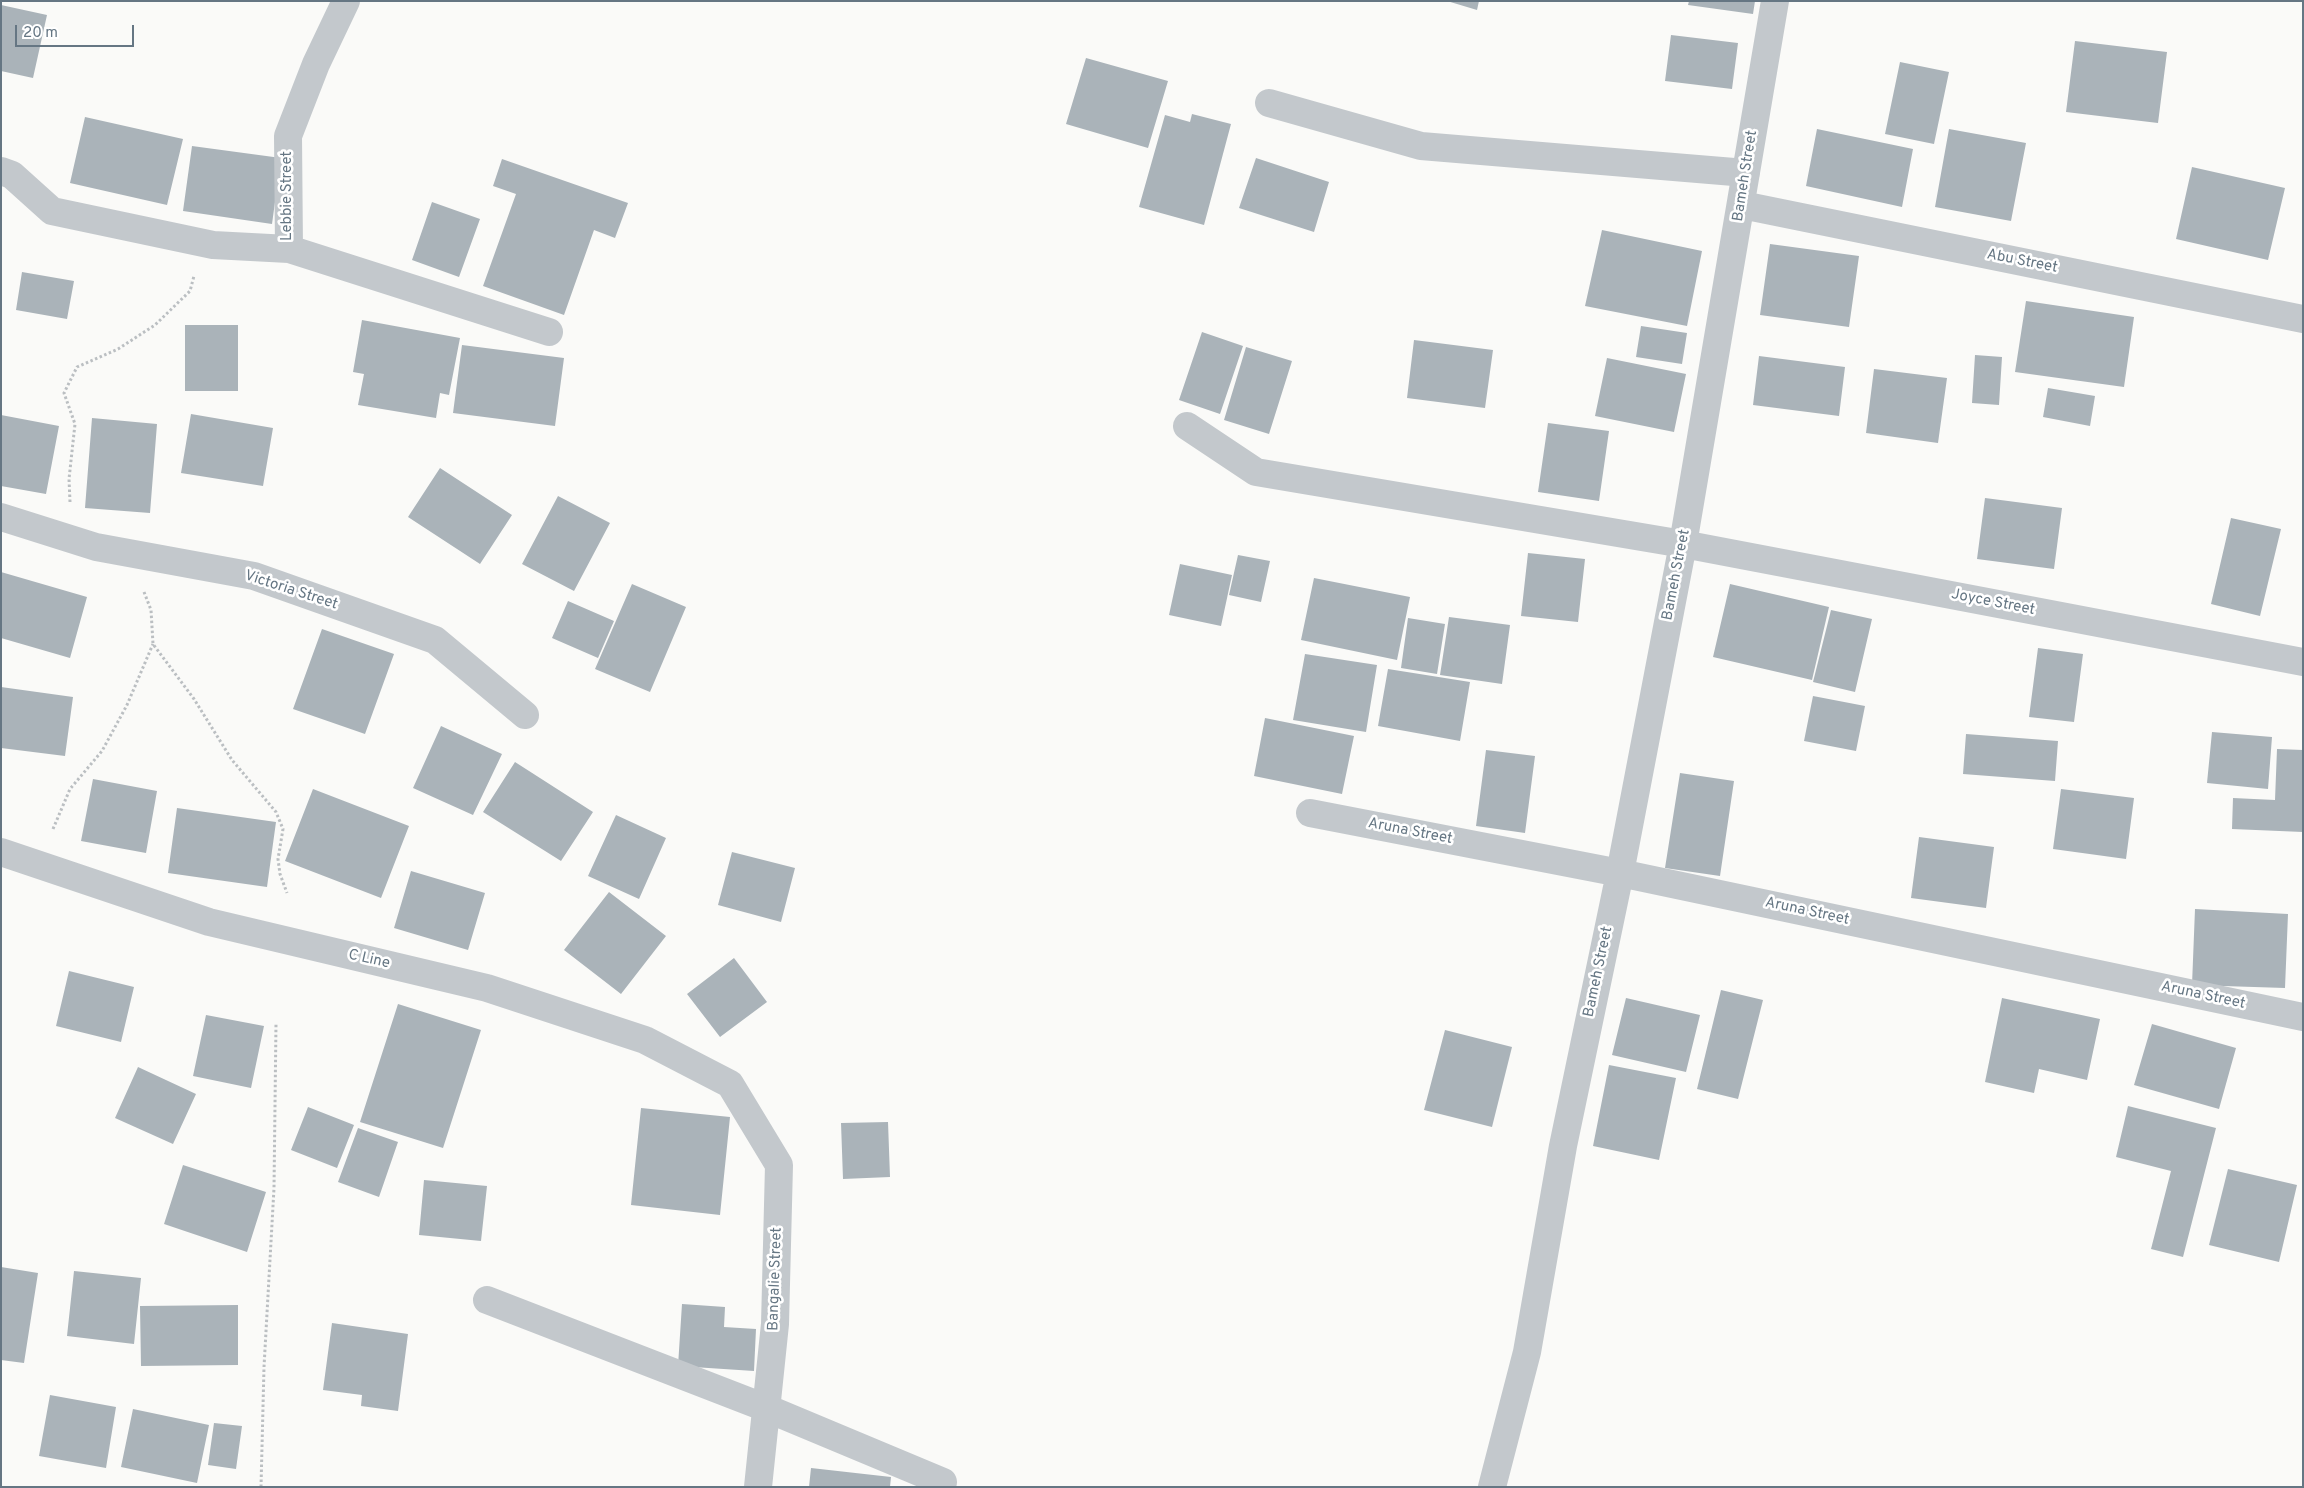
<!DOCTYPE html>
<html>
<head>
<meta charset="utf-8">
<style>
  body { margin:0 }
  #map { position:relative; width:2304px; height:1488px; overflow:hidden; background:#fafaf8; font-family:Overpass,sans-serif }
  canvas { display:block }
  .frame { position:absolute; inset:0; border:2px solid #657683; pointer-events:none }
  .scale { position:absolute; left:15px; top:25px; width:119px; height:22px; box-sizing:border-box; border:2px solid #657683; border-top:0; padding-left:6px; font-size:15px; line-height:18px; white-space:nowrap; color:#657683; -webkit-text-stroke:4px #fff; paint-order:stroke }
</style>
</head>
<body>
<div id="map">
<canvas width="2304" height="1488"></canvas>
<div class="frame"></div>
<div class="scale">20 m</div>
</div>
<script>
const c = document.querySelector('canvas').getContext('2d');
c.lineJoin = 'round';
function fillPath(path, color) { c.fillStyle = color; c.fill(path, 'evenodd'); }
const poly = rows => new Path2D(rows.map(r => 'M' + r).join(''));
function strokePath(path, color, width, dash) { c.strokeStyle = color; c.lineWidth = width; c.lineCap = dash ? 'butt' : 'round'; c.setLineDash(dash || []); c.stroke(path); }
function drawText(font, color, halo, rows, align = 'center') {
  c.font = font + ' Overpass,sans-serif'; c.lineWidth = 5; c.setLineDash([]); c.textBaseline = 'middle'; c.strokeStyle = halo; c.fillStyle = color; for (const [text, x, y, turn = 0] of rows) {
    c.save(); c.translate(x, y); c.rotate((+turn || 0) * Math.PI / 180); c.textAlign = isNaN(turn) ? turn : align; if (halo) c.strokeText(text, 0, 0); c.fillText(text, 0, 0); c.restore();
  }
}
fillPath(poly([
  [1447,1,1479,1,1477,10],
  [1689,1,1755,1,1753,14,1688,5],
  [1,5,47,15,33,78,1,71],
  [1671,35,1738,43,1732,89,1665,81],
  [2075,41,2167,52,2158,123,2066,112],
  [1086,58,1168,81,1148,148,1066,124],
  [1900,62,1949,72,1934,144,1885,134],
  [1192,114,1231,124,1204,225,1139,207,1165,115,1190,122],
  [85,117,183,139,167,205,70,183],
  [1817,129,1913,149,1902,207,1806,186],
  [1949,129,2026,143,2011,221,1935,207],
  [192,146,281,158,272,224,183,211],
  [1256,158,1329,182,1314,232,1239,208],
  [502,159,628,203,615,238,594,230,564,315,483,286,516,194,493,186],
  [2192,167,2285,188,2268,260,2176,239],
  [432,202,480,219,459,277,412,260],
  [1602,230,1702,251,1687,326,1585,306],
  [1770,244,1859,256,1849,327,1760,315],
  [22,272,74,281,67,319,16,310],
  [2026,301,2134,317,2124,387,2015,372],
  [362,320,460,338,449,395,440,393,436,418,358,405,364,374,353,372],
  [185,325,238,325,238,391,185,391],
  [1641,326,1687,333,1682,364,1636,357],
  [1202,332,1243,346,1220,414,1179,400],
  [1414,340,1493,350,1485,408,1407,398],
  [462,345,564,358,555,426,453,413],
  [1246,347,1292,361,1269,434,1224,420],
  [1975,355,2002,357,1999,405,1972,403],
  [1759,356,1845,367,1839,416,1753,405],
  [1607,358,1686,374,1674,432,1595,416],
  [1874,369,1947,378,1938,443,1866,433],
  [2048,388,2095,396,2090,426,2043,417],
  [191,414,273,428,263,486,181,473],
  [1,415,59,426,46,494,1,486],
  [92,418,157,424,150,513,85,508],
  [1548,423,1609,431,1599,501,1538,492],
  [440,468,512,515,480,564,408,517],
  [558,496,610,523,574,591,522,564],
  [1985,498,2062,508,2054,569,1977,559],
  [2231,518,2281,529,2260,616,2211,604],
  [1528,553,1585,559,1578,622,1521,616],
  [1238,555,1270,561,1261,602,1229,595],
  [1180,564,1232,575,1221,626,1169,615],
  [1,572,87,597,70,658,1,638],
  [1314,578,1410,597,1397,660,1301,640],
  [632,584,686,607,650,692,595,669],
  [1730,584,1829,607,1812,680,1713,657],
  [568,601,614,621,598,658,552,638],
  [1831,610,1872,619,1855,692,1813,682],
  [1449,617,1510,625,1502,684,1440,675],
  [1408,618,1445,624,1437,674,1401,668],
  [322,629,394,654,365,734,293,709],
  [2038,648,2083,654,2074,722,2029,717],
  [1305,654,1377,665,1366,732,1293,720],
  [1388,669,1470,682,1460,741,1378,726],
  [1,687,73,697,65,756,1,748],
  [1813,696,1865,706,1856,751,1804,741],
  [1265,718,1354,736,1342,794,1254,776],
  [441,726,502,754,473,815,413,788],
  [2212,732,2272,737,2268,789,2207,783],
  [1966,734,2058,741,2055,781,1963,774],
  [2277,749,2303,750,2303,832,2232,829,2233,798,2275,800],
  [1486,750,1535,756,1525,833,1476,826],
  [515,762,593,812,561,861,483,812],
  [1680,773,1734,781,1720,876,1665,868],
  [93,779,157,791,146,853,81,841],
  [313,789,409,826,381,898,285,861],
  [2061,789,2134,798,2126,859,2053,849],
  [177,808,276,822,267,887,168,873],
  [616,815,666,838,639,899,588,876],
  [1919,837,1994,847,1986,908,1911,898],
  [732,852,795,868,781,922,718,905],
  [411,871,485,893,468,950,394,928],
  [609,892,666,936,621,994,564,950],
  [2195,909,2288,914,2285,988,2192,985],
  [734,958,767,1002,720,1037,687,994],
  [69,971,134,987,121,1042,56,1026],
  [1721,990,1763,1000,1738,1099,1697,1089],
  [1626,998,1700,1015,1686,1072,1612,1055],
  [2002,998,2100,1019,2087,1080,2039,1069,2034,1093,1985,1082],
  [398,1004,481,1030,443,1148,360,1122],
  [206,1015,264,1026,251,1088,193,1076],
  [2152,1024,2236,1048,2219,1109,2134,1085],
  [1445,1030,1512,1047,1492,1127,1424,1110],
  [1609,1065,1676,1078,1659,1160,1593,1146],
  [138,1067,196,1094,173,1144,115,1118],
  [2128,1106,2216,1128,2183,1257,2151,1249,2171,1171,2116,1157],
  [308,1107,354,1125,337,1168,291,1150],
  [641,1108,730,1117,720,1215,631,1205],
  [888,1122,890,1177,843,1179,841,1123],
  [358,1128,398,1142,379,1197,338,1182],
  [183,1165,266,1192,247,1252,164,1224],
  [2228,1169,2297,1185,2279,1262,2209,1245],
  [424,1180,487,1186,481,1241,419,1235],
  [1,1267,38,1273,24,1363,1,1360],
  [74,1271,141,1278,134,1344,67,1336],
  [682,1304,725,1307,724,1327,756,1329,754,1371,678,1366],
  [238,1305,238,1365,141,1366,140,1306],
  [332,1323,408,1334,398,1411,361,1406,362,1395,323,1390],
  [50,1395,116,1407,106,1468,39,1456],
  [133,1409,209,1425,197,1483,121,1467],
  [214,1423,242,1426,236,1469,208,1465],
  [811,1468,891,1477,890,1487,809,1487]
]), '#aab3b9');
strokePath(poly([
  [70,502,69,479,75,424,64,393,77,367,118,349,155,325,190,291,194,276],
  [144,592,151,610,153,644,194,699,232,760,276,812,283,829,278,859,280,874,287,893],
  [53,829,70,789,102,751,127,705,153,644],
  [261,1487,264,1367,274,1188,276,1023]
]), '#bbbfc2', 3, [2.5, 2.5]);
strokePath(poly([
  [1269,103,1421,146,1746,173],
  [1,171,12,175,52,211,213,245,289,249,288,136,316,64,346,1],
  [1742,205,2303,319],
  [289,249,549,332],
  [1187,426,1256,472,1683,544,2303,662],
  [1,517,96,547,254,576,435,640,525,715],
  [1310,813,1620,873,2303,1017],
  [1,852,209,922,487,988,645,1040,730,1084,779,1165,775,1324,758,1487],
  [487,1300,766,1408,943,1482],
  [1492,1487,1527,1352,1563,1146,1620,873,1683,544,1775,1]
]), '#c3c8cc', 28);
drawText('15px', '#657683', '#fff', [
  ["Bameh Street",1746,176,-81],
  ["Lebbie Street",288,196,-90],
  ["Abu Street",2022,262,11],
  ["Bameh Street",1677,575,-79],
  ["Victoria Street",291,591,18],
  ["Joyce Street",1993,603,11],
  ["Aruna Street",1410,832,11],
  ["Aruna Street",1807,912,12],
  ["C Line",369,960,13],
  ["Bameh Street",1599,972,-78],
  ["Aruna Street",2203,996,12],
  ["Bangalie Street",776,1279,-88]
]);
</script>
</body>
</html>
